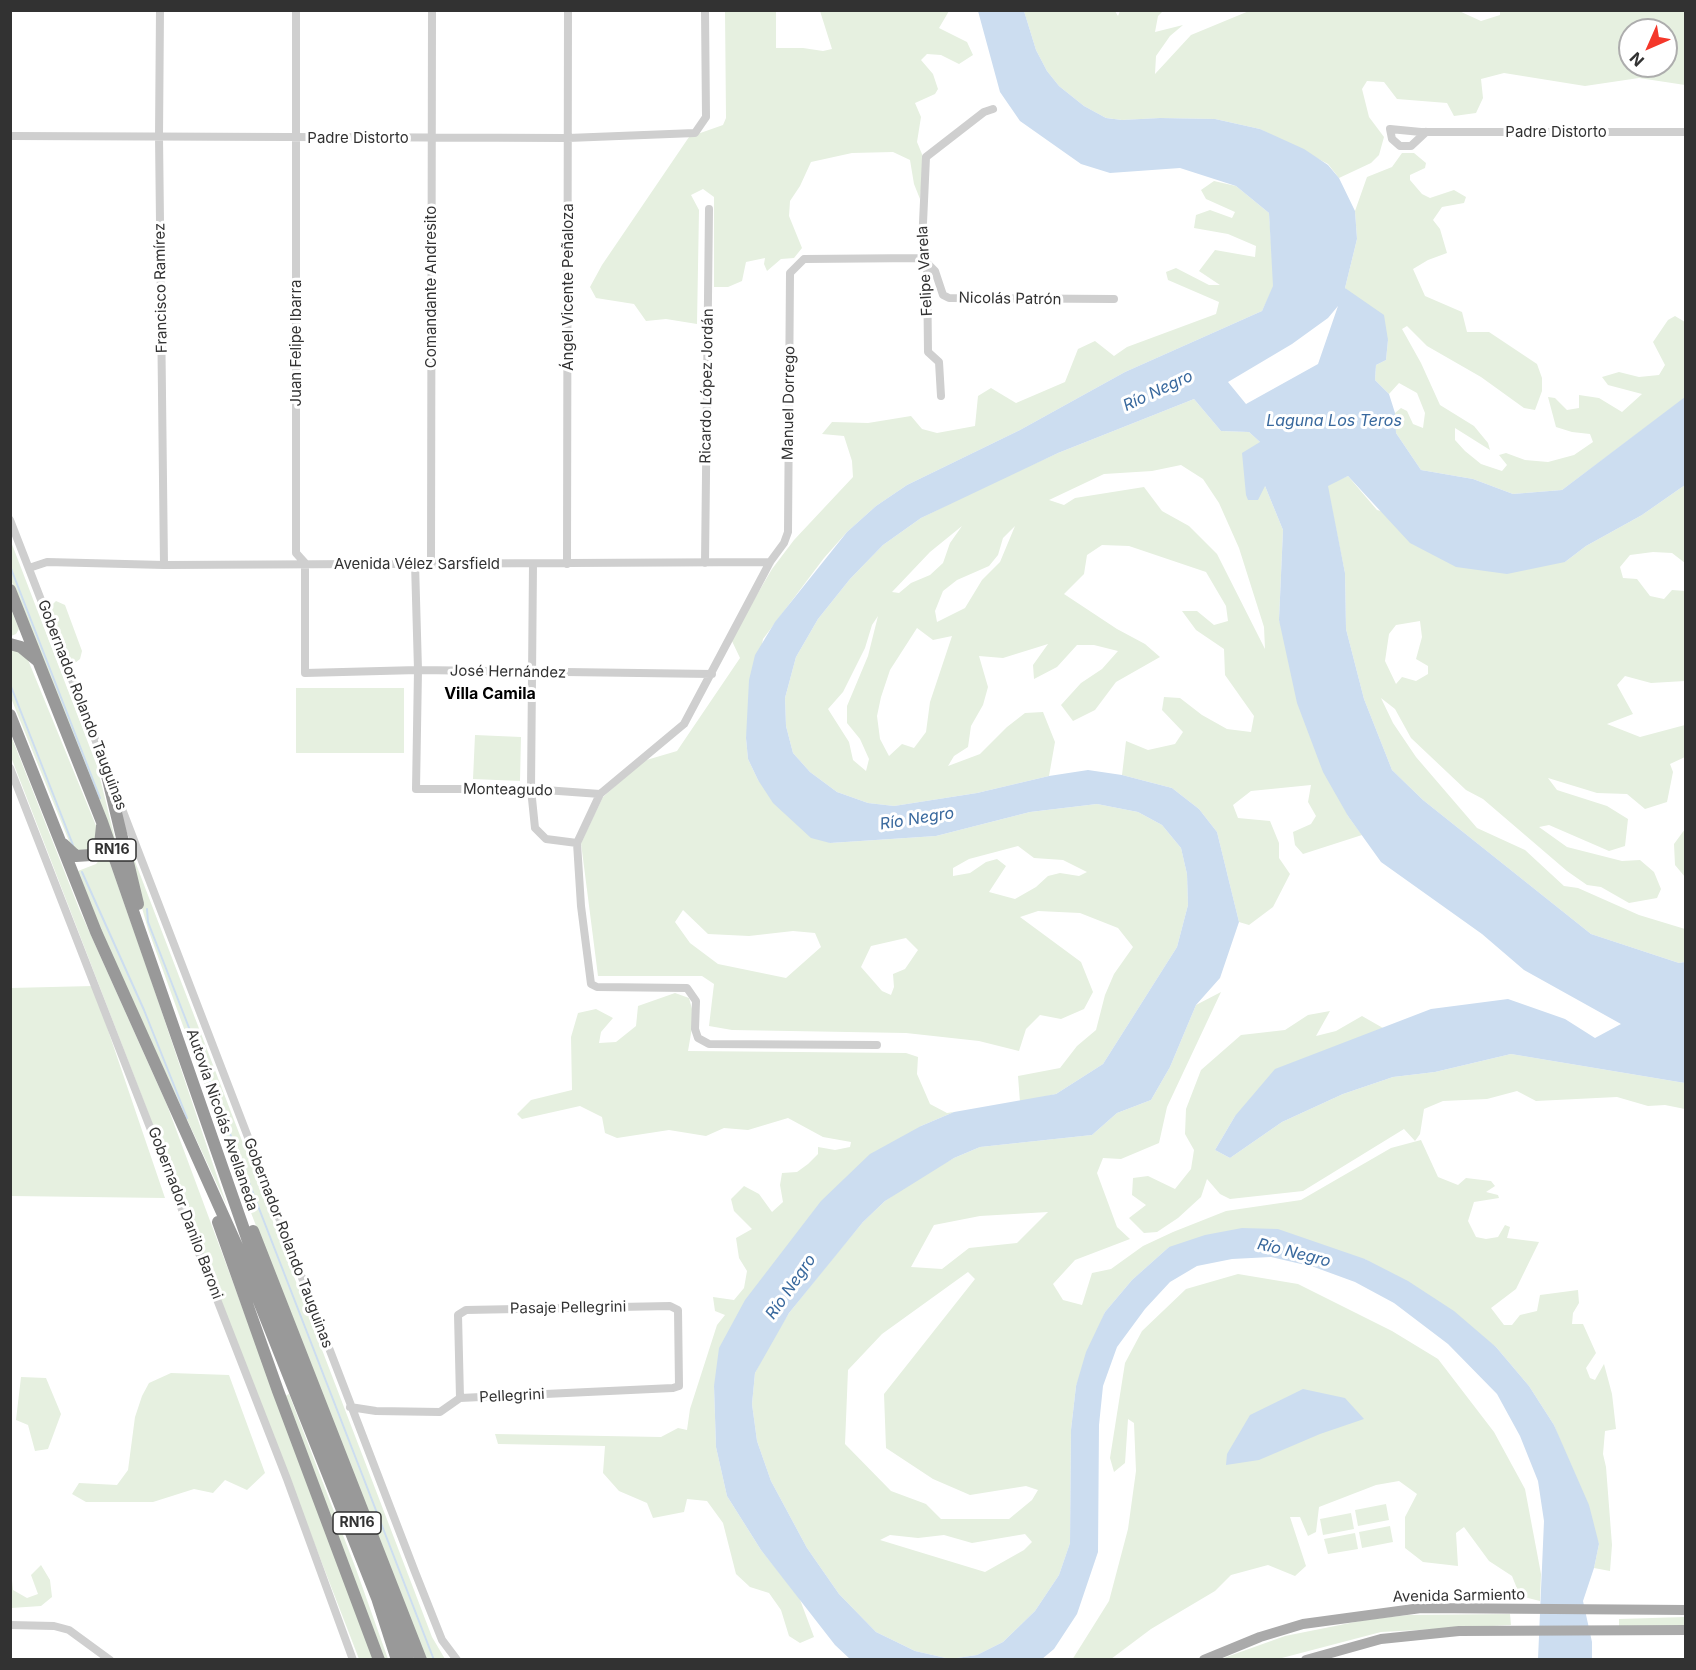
<!DOCTYPE html>
<html>
<head>
<meta charset="utf-8">
<style>
  body { margin:0 }
  #map { position:relative; width:1696px; height:1670px; overflow:hidden; background:#fff; font-family:Inter,sans-serif }
  canvas { display:block }
  .frame { position:absolute; inset:0; border:12px solid #323232; pointer-events:none }
  .north { position:absolute; left:1618px; top:18px; width:60px; height:60px; box-sizing:border-box; background:#fff; border:2px solid #adadad; border-radius:50%; rotate:225deg; font-size:16px; font-weight:700; line-height:24px; text-align:center; color:#323232 }
  .north::after { content:''; display:block; margin:auto; width:21px; height:27px; background:#f4372a; clip-path:polygon(50% 0,100% 100%,50% 72%,0 100%) }
</style>
</head>
<body>
<div id="map">
<canvas width="1696" height="1670"></canvas>
<div class="frame"></div>
<div class="north">N</div>
</div>
<script>
const c = document.querySelector('canvas').getContext('2d');
c.lineJoin = 'round';
function fillPath(path, color) { c.fillStyle = color; c.fill(path, 'evenodd'); }
const poly = rows => new Path2D(rows.map(r => 'M' + r).join(''));
function strokePath(path, color, width, dash) { c.strokeStyle = color; c.lineWidth = width; c.lineCap = dash ? 'butt' : 'round'; c.setLineDash(dash || []); c.stroke(path); }
function drawText(font, color, halo, rows, align = 'center') {
  c.font = font + ' Inter,sans-serif'; c.lineWidth = 6; c.setLineDash([]); c.textBaseline = 'middle'; c.strokeStyle = halo; c.fillStyle = color; for (const [text, x, y, turn = 0] of rows) {
    c.save(); c.translate(x, y); c.rotate((+turn || 0) * Math.PI / 180); c.textAlign = isNaN(turn) ? turn : align; if (halo) c.strokeText(text, 0, 0); c.fillText(text, 0, 0); c.restore();
  }
}
fillPath(poly([
  [1457,10,1481,21,1500,15,1500,11,1685,11,1685,85,1639,78,1585,86,1504,73,1481,79,1483,98,1476,113,1454,116,1447,103,1397,99,1384,82,1367,81,1362,89,1369,117,1384,137,1379,155,1371,163,1339,178,1328,164,1260,129,1215,119,1160,118,1122,120,1106,118,1084,106,1059,86,1047,71,1036,50,1024,11,1115,11,1118,16,1120,11,1163,11,1158,16,1155,32,1183,25,1170,36,1156,56,1155,74,1191,35,1249,11],
  [1630,30,1666,30,1666,66,1630,66],
  [725,11,776,11,776,48,803,48,823,51,832,49,820,11,949,11,939,28,967,42,973,55,959,64,941,55,927,54,921,60,933,74,938,89,935,94,915,103,921,117,917,142,924,159,920,199,914,184,910,160,893,152,852,153,811,162,800,186,790,201,789,216,802,248,794,258,781,259,767,271,764,264,765,258,746,262,742,281,728,287,714,287,714,197,703,189,691,195,699,210,697,324,666,319,646,321,634,304,596,298,590,287,602,265,689,137,723,125,726,118],
  [1402,153,1414,153,1426,163,1425,168,1410,175,1410,180,1422,194,1430,198,1454,190,1466,197,1464,203,1442,207,1433,220,1440,229,1447,253,1428,260,1413,269,1425,296,1462,312,1467,332,1489,332,1537,364,1542,378,1542,391,1535,410,1524,408,1481,377,1427,346,1407,326,1402,329,1421,363,1440,405,1474,426,1488,443,1490,450,1455,428,1455,440,1465,451,1481,464,1502,471,1507,465,1499,455,1506,453,1525,460,1548,462,1574,455,1593,442,1590,434,1572,432,1556,427,1548,397,1555,398,1567,410,1579,408,1579,395,1599,398,1622,412,1642,394,1608,385,1602,377,1619,372,1639,377,1659,375,1665,365,1653,342,1668,320,1675,316,1685,322,1685,398,1562,490,1513,494,1473,479,1421,470,1396,433,1395,413,1401,408,1407,411,1413,424,1423,428,1425,413,1417,393,1399,383,1389,394,1375,380,1376,365,1386,360,1388,340,1345,288,1357,239,1355,211,1367,177,1392,167],
  [1214,181,1236,186,1269,213,1274,286,1262,311,1125,372,1020,430,907,485,876,506,847,532,824,558,763,639,746,738,748,759,758,780,830,843,936,836,1030,812,1097,804,1138,812,1162,825,1181,848,1187,874,1188,905,1177,947,1103,1064,1056,1094,1020,1102,1018,1076,1060,1068,1077,1046,1096,1030,1105,995,1114,974,1133,947,1118,928,1080,913,1038,911,1020,917,1081,962,1093,992,1084,1009,1061,1019,1040,1015,1026,1029,1019,1051,979,1041,906,1033,732,1030,709,1026,714,984,702,976,598,976,581,843,603,797,643,761,677,751,740,658,731,639,772,569,794,540,853,477,852,461,844,436,822,434,832,422,868,423,911,416,922,429,937,433,975,426,978,396,991,388,1016,403,1065,382,1078,349,1095,341,1114,356,1127,347,1216,314,1219,302,1168,280,1166,272,1176,268,1209,285,1220,285,1199,271,1215,250,1255,257,1256,246,1228,234,1194,228,1196,215,1210,210,1232,218,1235,212,1206,199,1201,190],
  [1018,846,1034,858,1063,860,1087,872,1079,876,1060,873,1048,876,1036,887,1015,899,989,892,1006,866,997,859,986,862,970,873,953,876,953,868,969,859],
  [683,910,708,934,749,936,793,931,815,933,821,947,786,978,718,964,690,943,675,922],
  [906,938,918,950,905,969,893,974,894,987,891,995,882,991,861,967,871,946],
  [1194,399,1221,431,1249,432,1260,442,1265,486,1283,530,1279,620,1348,816,1362,835,1303,854,1295,845,1293,832,1311,824,1316,816,1308,802,1311,785,1251,791,1233,805,1238,818,1270,821,1279,843,1279,858,1290,874,1273,907,1249,925,1239,922,1217,832,1199,809,1172,788,1122,775,1126,741,1148,750,1175,744,1183,732,1162,710,1164,697,1180,698,1202,715,1227,729,1251,732,1254,716,1225,675,1224,649,1196,630,1182,611,1197,611,1214,625,1228,621,1226,606,1206,572,1129,546,1102,545,1087,555,1084,574,1064,594,1117,629,1145,644,1160,657,1116,682,1095,710,1073,721,1061,705,1081,683,1102,669,1118,651,1094,645,1077,645,1057,667,1034,679,1033,665,1048,644,1003,658,979,656,988,687,983,705,971,726,968,747,954,756,948,766,980,754,1007,727,1025,713,1043,712,1055,742,1049,776,977,793,894,806,868,803,837,792,810,772,793,753,786,726,785,698,796,657,818,619,850,579,883,545,921,518,977,490,1058,453],
  [1181,465,1203,479,1219,503,1239,548,1264,627,1265,649,1217,554,1189,526,1162,511,1144,487,1075,498,1064,505,1049,500,1104,474,1152,471],
  [962,526,950,543,943,563,930,575,911,583,899,593,892,592,930,552],
  [1015,526,1000,562,982,580,965,608,937,622,935,611,943,591,957,580,989,566,998,555,1003,538],
  [878,616,868,656,847,706,847,723,860,739,869,759,866,771,853,760,849,742,828,709,843,692,865,648,872,625],
  [917,628,933,640,952,636,930,702,926,732,914,748,902,744,889,756,880,739,877,716,881,697,890,670],
  [1348,476,1377,510,1565,562,1586,546,1642,515,1685,485,1685,563,1672,553,1653,552,1630,555,1620,567,1623,578,1637,579,1650,596,1664,599,1672,590,1685,591,1685,681,1651,683,1625,676,1617,685,1633,714,1607,724,1640,737,1685,725,1685,757,1670,764,1673,772,1667,802,1645,809,1627,794,1597,793,1548,778,1557,790,1607,806,1628,819,1625,846,1609,851,1549,825,1539,827,1567,847,1622,861,1640,860,1654,872,1661,889,1657,898,1629,903,1601,887,1587,885,1567,871,1483,799,1466,790,1411,738,1395,709,1381,698,1393,723,1416,757,1477,828,1525,850,1564,886,1578,888,1639,915,1685,929,1685,962,1679,963,1591,934,1423,800,1392,770,1364,699,1346,629,1345,573,1327,485],
  [1420,621,1422,637,1416,659,1428,666,1428,674,1416,681,1402,677,1396,684,1385,661,1389,634,1396,625],
  [10,539,97,766,119,855,11,580],
  [56,601,65,605,82,651,80,659,75,663,68,661,48,609],
  [10,607,19,629,16,634,11,636],
  [10,648,26,655,99,833,94,849,80,852,71,846,11,698],
  [296,688,404,688,404,753,296,753],
  [10,733,80,911,167,1105,373,1659,359,1659,11,757],
  [475,735,521,737,520,781,473,779],
  [110,796,432,1637,445,1659,425,1659,246,1200,148,929],
  [1685,829,1685,877,1675,865,1674,844],
  [106,852,148,971,227,1206,101,933,78,871,96,864],
  [93,986,165,1198,11,1196,10,988],
  [1221,992,1167,1107,1159,1143,1121,1159,1103,1158,1097,1173,1117,1227,1130,1239,1075,1260,1053,1284,1063,1300,1082,1305,1092,1273,1111,1269,1143,1246,1173,1232,1226,1211,1301,1200,1391,1148,1421,1140,1438,1177,1458,1185,1466,1178,1491,1181,1495,1186,1486,1192,1498,1195,1499,1198,1474,1202,1468,1221,1476,1237,1486,1239,1498,1237,1505,1225,1510,1227,1507,1238,1539,1242,1516,1289,1491,1308,1504,1325,1512,1325,1520,1315,1537,1311,1540,1295,1578,1290,1579,1303,1573,1313,1572,1324,1583,1324,1596,1353,1586,1368,1590,1378,1595,1380,1604,1364,1612,1394,1616,1429,1605,1431,1603,1454,1606,1467,1612,1545,1610,1571,1594,1568,1599,1544,1554,1425,1529,1386,1496,1347,1365,1259,1169,1247,1132,1280,1105,1312,1076,1386,1071,1430,1070,1543,1059,1575,1035,1611,1003,1642,977,1655,950,1659,915,1651,876,1632,839,1594,807,1548,771,1481,757,1441,752,1404,755,1373,769,1345,789,1313,833,1258,863,1222,885,1201,920,1177,954,1158,980,1147,1092,1135,1117,1113,1151,1100,1170,1067,1196,1005],
  [1048,1212,1017,1243,969,1248,942,1269,911,1267,934,1225,980,1216],
  [968,1272,975,1279,884,1394,886,1448,933,1479,970,1495,1026,1486,1038,1490,1032,1500,1009,1519,941,1519,926,1504,891,1491,845,1444,848,1370,882,1334],
  [1025,1534,1032,1542,1024,1550,985,1572,880,1540,890,1535,918,1538,944,1535,972,1543],
  [675,993,689,998,694,1016,688,1051,906,1053,918,1057,917,1074,930,1104,947,1113,954,1112,921,1126,714,1386,716,1447,727,1496,761,1550,799,1597,814,1637,800,1643,789,1636,781,1610,769,1593,750,1587,736,1574,723,1523,707,1501,687,1499,684,1512,653,1518,647,1503,619,1491,603,1473,605,1446,498,1444,495,1434,661,1437,678,1428,687,1430,690,1409,717,1325,725,1315,715,1311,713,1297,734,1300,744,1288,747,1271,739,1258,736,1238,752,1229,734,1211,731,1199,744,1186,759,1194,772,1212,783,1202,780,1185,782,1173,797,1172,808,1164,818,1154,818,1147,835,1150,850,1147,851,1142,823,1137,788,1118,748,1130,724,1128,706,1136,669,1130,617,1138,605,1133,602,1117,580,1106,522,1119,517,1114,531,1100,572,1090,571,1037,578,1013,596,1009,613,1018,601,1032,599,1043,616,1042,636,1026,638,1006],
  [1330,1011,1316,1036,1336,1031,1362,1016,1383,1028,1339,1046,1235,1116,1215,1150,1230,1158,1282,1122,1343,1094,1393,1077,1435,1072,1511,1054,1685,1083,1685,1109,1665,1105,1648,1106,1617,1097,1536,1101,1517,1091,1487,1099,1443,1101,1424,1109,1420,1134,1415,1141,1404,1129,1303,1191,1230,1199,1220,1194,1207,1179,1201,1197,1178,1218,1157,1232,1144,1233,1129,1218,1146,1205,1132,1195,1133,1178,1148,1176,1175,1189,1191,1169,1194,1150,1185,1134,1186,1109,1201,1070,1241,1035,1285,1030,1308,1015],
  [1238,1274,1298,1284,1392,1331,1438,1359,1494,1432,1525,1489,1541,1574,1540,1601,1520,1596,1512,1576,1489,1561,1464,1527,1456,1533,1458,1566,1423,1562,1405,1548,1405,1517,1417,1494,1399,1481,1376,1485,1319,1507,1316,1532,1308,1536,1300,1517,1290,1517,1306,1566,1295,1576,1268,1565,1231,1575,1215,1591,1151,1629,1111,1659,1072,1660,1109,1601,1128,1529,1136,1471,1134,1423,1128,1419,1125,1463,1114,1472,1110,1458,1125,1363,1142,1331,1186,1289],
  [171,1373,229,1375,265,1473,247,1490,225,1480,213,1493,194,1489,153,1502,86,1502,72,1494,79,1483,117,1485,128,1470,135,1417,142,1396,149,1383],
  [21,1377,46,1378,61,1414,48,1449,35,1451,28,1425,16,1420],
  [289,1394,356,1569,388,1659,383,1659,285,1396],
  [1386,1504,1389,1520,1358,1526,1355,1510],
  [1351,1513,1354,1529,1323,1535,1320,1519],
  [1390,1526,1393,1542,1362,1548,1359,1532],
  [1355,1533,1358,1549,1328,1554,1324,1539],
  [41,1565,50,1580,52,1597,41,1606,11,1608,11,1571,13,1590,27,1598,38,1594,31,1575],
  [1510,1614,1511,1625,1381,1632,1278,1659,1218,1660,1285,1636,1365,1620,1408,1615],
  [1685,1617,1685,1626,1619,1626,1619,1619]
]), '#e6f0e0');
fillPath(poly([
  [978,11,1024,11,1036,50,1047,71,1059,86,1084,106,1106,118,1122,120,1160,118,1215,119,1260,129,1304,149,1328,165,1339,178,1355,211,1357,239,1345,288,1384,315,1388,340,1386,360,1376,365,1375,380,1389,394,1395,413,1396,433,1421,470,1473,479,1513,494,1562,490,1685,397,1685,485,1642,515,1586,546,1565,562,1507,574,1456,567,1410,543,1348,476,1328,486,1345,573,1346,629,1364,699,1392,770,1423,800,1591,934,1679,963,1685,962,1685,1083,1511,1054,1435,1072,1393,1077,1343,1094,1282,1122,1230,1158,1215,1150,1235,1116,1275,1069,1431,1009,1508,999,1565,1019,1595,1038,1621,1024,1524,970,1482,934,1381,862,1348,816,1323,772,1297,703,1279,620,1283,530,1265,486,1258,500,1248,500,1246,495,1242,453,1260,442,1249,432,1221,431,1194,399,1058,453,921,518,883,545,850,579,818,619,796,657,785,698,786,726,793,753,810,772,837,792,868,803,894,806,977,793,1049,776,1088,770,1122,775,1172,788,1199,809,1217,832,1239,922,1220,978,1196,1005,1170,1067,1151,1100,1117,1113,1092,1135,980,1147,954,1158,885,1201,863,1222,789,1313,755,1373,752,1404,757,1441,771,1481,807,1548,839,1594,876,1632,915,1651,950,1659,977,1655,1003,1642,1035,1611,1059,1575,1070,1543,1071,1430,1076,1386,1086,1352,1105,1312,1132,1280,1169,1247,1205,1235,1242,1228,1278,1229,1365,1259,1408,1281,1454,1311,1496,1347,1529,1386,1554,1425,1589,1505,1599,1544,1594,1568,1583,1601,1592,1642,1592,1659,1538,1659,1544,1521,1538,1481,1520,1436,1497,1394,1448,1344,1394,1303,1355,1282,1314,1267,1271,1257,1232,1259,1197,1266,1170,1282,1145,1309,1117,1347,1103,1386,1099,1425,1098,1552,1077,1614,1054,1649,1042,1659,850,1659,835,1645,761,1550,727,1496,716,1447,714,1386,719,1348,745,1300,821,1201,870,1154,921,1126,954,1112,1056,1094,1103,1064,1177,947,1188,905,1187,874,1181,848,1162,825,1138,812,1097,804,1030,812,936,836,830,843,811,838,773,803,758,780,748,759,746,738,749,680,755,655,775,622,847,532,876,506,907,485,1020,430,1125,372,1262,311,1273,286,1269,213,1236,186,1180,168,1110,173,1081,164,1020,121,1000,92],
  [1338,306,1318,364,1246,404,1228,382,1292,344,1328,318],
  [1303,1389,1345,1398,1364,1419,1320,1434,1259,1460,1226,1465,1227,1454,1250,1415]
]), '#ccddf0');
strokePath(poly([
  [10,566,100,798],
  [10,684,73,845],
  [82,872,144,1010,187,1118],
  [147,909,148,922,434,1660]
]), '#ccddf0', 2);
strokePath(poly([
  [160,10,159,136,164,565],
  [296,10,296,553,305,563,305,673,418,670,712,674],
  [1426,132,1411,146,1400,146,1392,139,1390,129,1421,132,1686,132],
  [10,136,568,138,695,133,706,117,705,10],
  [927,263,935,271,943,295,949,298,1114,299],
  [941,396,939,362,928,352,927,263,922,258,922,245,926,157,984,112,993,109],
  [10,520,107,770],
  [415,563,418,670,416,789,531,789,600,794],
  [431,563,432,10],
  [705,563,709,209],
  [533,564,531,789,535,828,546,839,577,843],
  [567,564,568,10],
  [29,568,47,562,164,565,770,562],
  [10,768,287,1479,353,1660],
  [117,796,415,1572,442,1640,457,1660],
  [877,1045,709,1044,698,1038,695,1029,696,1001,687,988,597,987,591,984,581,906,577,843,600,794,684,724,770,562,784,543,788,532,790,273,804,259,922,258],
  [350,1407,376,1411,440,1412,460,1398,673,1388,679,1386,678,1310,670,1306,466,1310,458,1315,460,1398],
  [10,1625,54,1626,69,1630,110,1660]
]), '#cfcfcf', 8);
strokePath(poly([
  [1204,1660,1260,1637,1303,1624,1421,1608,1686,1610],
  [1306,1660,1381,1639,1459,1631,1686,1630]
]), '#aaa', 10);
strokePath(poly([
  [10,590,102,822,248,1241,383,1587,408,1660],
  [10,644,21,647,38,661],
  [10,715,96,932,237,1246,377,1598,397,1660],
  [105,767,138,904],
  [63,844,76,856,91,855,100,845,102,826],
  [218,1222,278,1391,379,1660],
  [253,1231,421,1660]
]), '#999', 12);
for (const [x, y, w] of [
  [112,850,48],
  [357,1523,48]
]) { const box = new Path2D(); box.roundRect(x - w / 2, y - 11, w, 22, 4.5); c.fillStyle = '#fff'; c.fill(box); strokePath(box, '#323232', 1.5); }
drawText('bold 14px', '#323232', null, [
  ["RN16",112,850],
  ["RN16",357,1523]
]);
drawText('15px', '#323232', '#fff', [
  ["Padre Distorto",1556,132],
  ["Padre Distorto",358,138],
  ["Felipe Varela",925,271,-93],
  ["Comandante Andresito",431,287,-90],
  ["Ángel Vicente Peñaloza",568,287,-90],
  ["Francisco Ramírez",161,288,-91],
  ["Nicolás Patrón",1010,299,1],
  ["Juan Felipe Ibarra",296,343,-90],
  ["Ricardo López Jordán",707,386,-89],
  ["Manuel Dorrego",789,403,-89],
  ["Avenida Vélez Sarsfield",417,564],
  ["José Hernández",508,672,1],
  ["Gobernador Rolando Tauguinas",82,705,69],
  ["Monteagudo",508,790,1],
  ["Autovía Nicolás Avellaneda",222,1120,71],
  ["Gobernador Danilo Baroni",185,1213,69],
  ["Gobernador Rolando Tauguinas",288,1243,69],
  ["Pasaje Pellegrini",568,1308,-1],
  ["Pellegrini",512,1396,-3],
  ["Avenida Sarmiento",1459,1596,-1]
]);
drawText('italic 16px', '#38689d', '#fff', [
  ["Río Negro",1158,391,-25],
  ["Laguna Los Teros",1334,421],
  ["Río Negro",917,819,-9],
  ["Río Negro",1294,1253,14],
  ["Río Negro",791,1287,-55]
]);
drawText('bold 16px', '#000', '#fff', [
  ["Villa Camila",490,694]
]);
</script>
</body>
</html>
